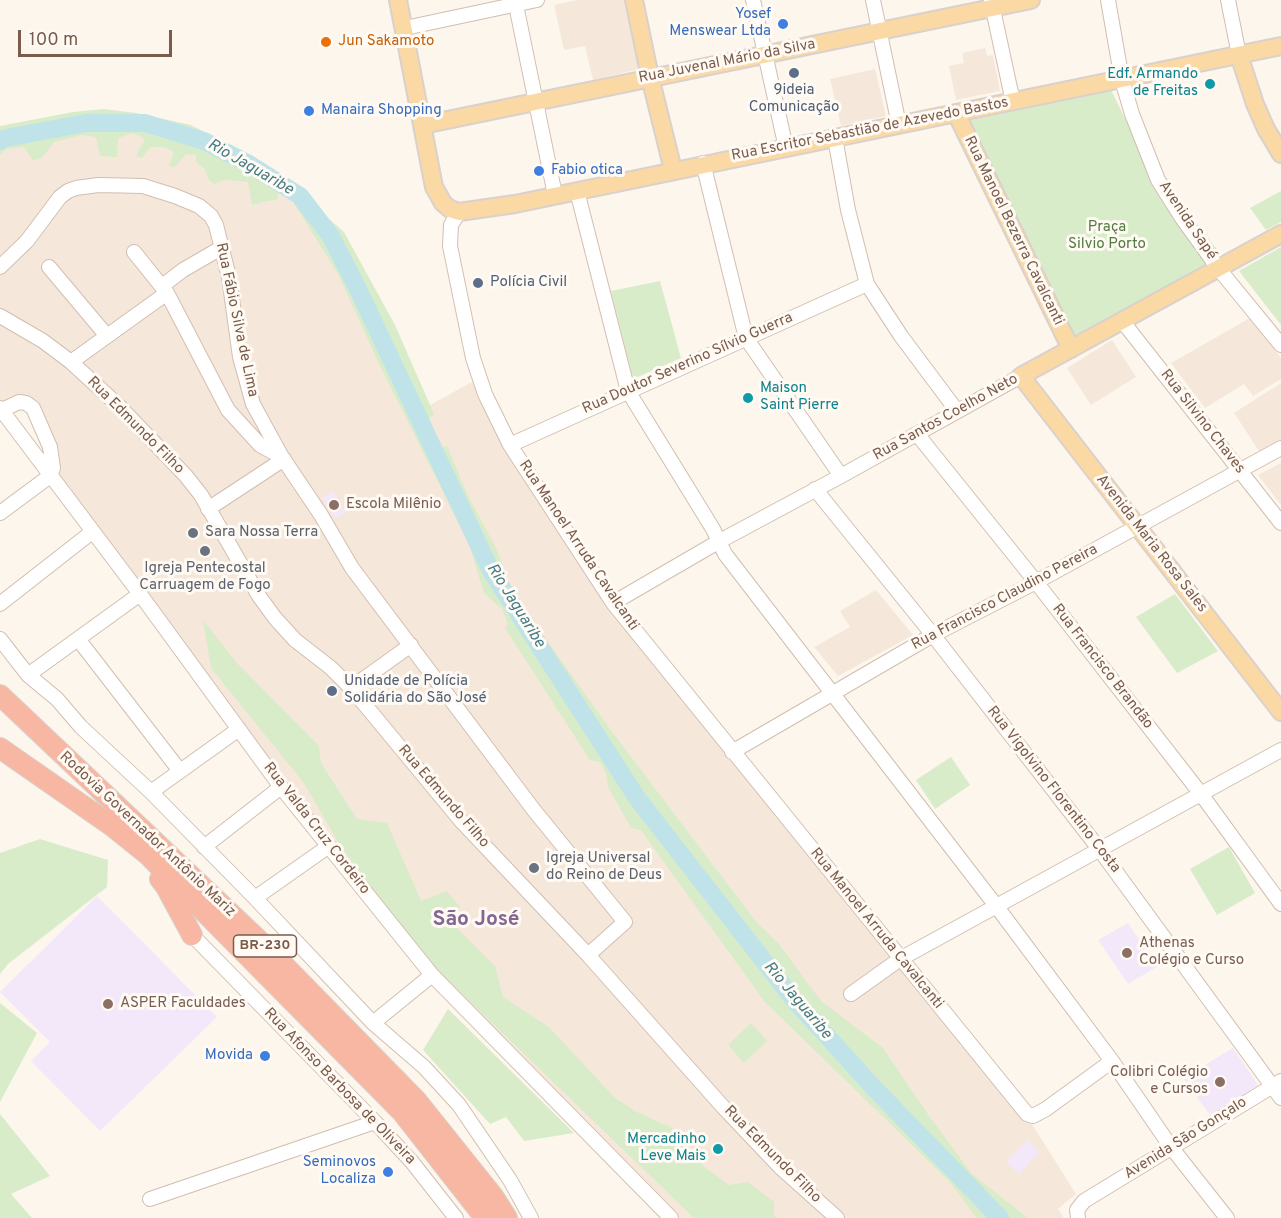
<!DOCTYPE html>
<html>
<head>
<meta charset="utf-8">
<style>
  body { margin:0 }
  #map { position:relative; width:1281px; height:1218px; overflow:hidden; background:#fdf6ec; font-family:Overpass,sans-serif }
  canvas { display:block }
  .scale { position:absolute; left:18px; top:30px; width:154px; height:27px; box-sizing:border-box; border:3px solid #7a5c4d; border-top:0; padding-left:8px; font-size:18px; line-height:21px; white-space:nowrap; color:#7a5c4d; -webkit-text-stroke:4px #fffaf3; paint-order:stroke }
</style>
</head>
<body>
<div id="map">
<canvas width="1281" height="1218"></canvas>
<div class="scale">100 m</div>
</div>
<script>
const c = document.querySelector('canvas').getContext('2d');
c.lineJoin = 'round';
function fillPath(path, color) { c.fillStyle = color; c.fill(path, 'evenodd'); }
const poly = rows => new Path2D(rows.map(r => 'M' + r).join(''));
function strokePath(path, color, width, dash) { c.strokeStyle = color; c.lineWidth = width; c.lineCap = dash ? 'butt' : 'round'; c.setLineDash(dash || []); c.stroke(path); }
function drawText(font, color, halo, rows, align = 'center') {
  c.font = font + ' Overpass,sans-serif'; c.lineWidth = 6; c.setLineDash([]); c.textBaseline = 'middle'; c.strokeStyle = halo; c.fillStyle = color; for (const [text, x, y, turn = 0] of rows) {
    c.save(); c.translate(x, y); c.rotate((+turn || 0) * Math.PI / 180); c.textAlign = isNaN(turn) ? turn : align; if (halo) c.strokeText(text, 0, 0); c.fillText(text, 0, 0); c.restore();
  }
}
fillPath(poly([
  [577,0,627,0,643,68,593,80,585,46,564,50,554,5],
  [985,48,987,56,993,55,1000,91,956,100,949,66,964,63,962,53],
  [875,69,886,116,841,126,830,79],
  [93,128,156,128,223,147,292,180,430,405,470,383,477,381,615,610,1030,1121,1076,1194,1058,1209,1064,1218,676,1218,381,916,52,471,39,414,26,396,3,405,0,401,0,149],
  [1250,318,1281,358,1281,379,1253,396,1244,384,1205,408,1171,363],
  [1112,340,1136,377,1091,405,1067,368],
  [1281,383,1281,439,1259,451,1234,413],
  [1281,463,1281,505,1258,475],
  [876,590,913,635,838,676,814,647,850,627,840,611]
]), '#f5e8da');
fillPath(poly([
  [333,491,346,513,335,518,322,498],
  [97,896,217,1017,100,1131,31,1061,50,1042,0,992],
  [1128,923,1157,967,1128,984,1098,940],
  [1233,1048,1258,1085,1210,1115,1183,1078],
  [1027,1140,1039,1152,1019,1174,1006,1162]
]), '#f3e8fa');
fillPath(poly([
  [1111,90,1141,151,1226,261,1071,348,967,121],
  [104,109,136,113,191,125,264,163,344,232,395,325,434,414,428,419,441,447,447,446,468,496,497,550,505,571,501,575,506,588,515,589,519,594,516,597,522,606,616,737,757,923,778,943,821,1001,883,1048,929,1116,971,1173,1028,1218,977,1218,949,1181,764,1001,641,830,631,828,608,787,606,773,600,762,590,760,505,628,508,624,502,609,484,593,469,544,382,370,338,274,293,202,279,189,277,200,267,201,252,205,248,182,224,180,214,184,209,180,205,169,196,162,196,155,186,154,175,167,169,166,174,152,164,147,150,147,142,158,136,156,145,139,133,133,118,138,117,157,100,156,96,137,82,135,54,142,43,157,33,161,24,147,6,149,0,155,0,126,73,112],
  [1281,191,1281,222,1266,230,1250,208],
  [1281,247,1281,325,1239,271],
  [660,281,681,358,633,379,611,291],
  [1175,594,1218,651,1177,673,1136,617],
  [203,620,236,662,319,746,321,763,357,819,387,823,421,901,447,891,460,907,452,923,495,966,503,997,549,1027,614,1097,635,1111,674,1129,686,1140,687,1148,703,1166,729,1185,748,1182,774,1202,774,1215,777,1218,694,1218,433,966,341,847,304,783,211,668],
  [951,757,970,785,935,809,916,780],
  [40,839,108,860,107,887,8,964,0,974,0,853],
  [1229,847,1255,893,1217,915,1190,869],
  [0,1003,37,1033,0,1102],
  [448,1009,574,1133,524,1141,506,1117,490,1124,423,1050],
  [751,1023,767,1041,744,1063,728,1045],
  [0,1114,50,1176,11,1194,32,1218,0,1218]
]), '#d8ecc9');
strokePath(poly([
  [0,141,6,138,86,123,145,123,204,141,249,164,300,196,330,235,358,289,491,571,637,798,795,1001,874,1088,1000,1218]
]), '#bfe3e8', 18);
const minor = poly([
  [753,0,786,148],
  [873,0,899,125],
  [991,0,1013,102],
  [1108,0,1122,80,1132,114,1158,180,1182,218,1218,268,1281,345],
  [1228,0,1239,55],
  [516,5,555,195],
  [405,28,537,0],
  [835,138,848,210,867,284,901,336,957,411],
  [703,163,746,338,841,476],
  [577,191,628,391,713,529,725,554,997,907,1112,1061,1171,1147,1227,1218],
  [459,212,451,225,450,246,473,358,485,394,510,445,613,603,1027,1114,1033,1116,1046,1109,1112,1061],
  [134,252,167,293,228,410,260,445,282,457],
  [0,267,27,241,60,197,68,191,76,188,98,185,143,186,175,196,199,206,211,216,216,225,229,277,240,357,253,404,282,457,321,515,352,568,533,809,625,922,588,955],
  [49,267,107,336],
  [162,286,183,270,221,248],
  [0,316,43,341,71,362,121,408,186,476,201,495,259,596,275,618,295,640,331,668,351,688,462,822,588,955,724,1108,780,1167,837,1218],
  [1123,322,1281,523],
  [71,362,167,293],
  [0,408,140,594,281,787,432,975,671,1218],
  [0,411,19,402,26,403,33,408,50,447,53,468,50,476,0,513],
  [917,434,1036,582,1201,794,1281,904],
  [510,445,867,284],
  [815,489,933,635,1100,850,1281,1098],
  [208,509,284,459],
  [613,603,718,542,841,476,1021,376],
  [0,604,92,532],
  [0,639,28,675,57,699,81,727,151,792,255,898,373,1023,432,975],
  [78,639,180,771],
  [28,675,140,594],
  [351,688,411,645],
  [732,752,933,635,1036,582,1281,448],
  [151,792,239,729],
  [204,847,281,787],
  [255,898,329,846],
  [192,935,375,1122,412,1162,456,1218],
  [851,994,900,959,1281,750],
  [373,1023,424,1067,459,1105,510,1180,531,1218],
  [150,1199,375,1122],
  [1078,1218,1077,1210,1084,1201,1281,1081]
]);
const major = poly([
  [398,0,434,187,443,203,450,209,459,212,515,204,1281,46],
  [634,0,650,77,673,170],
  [1239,55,1255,104,1266,129,1281,154],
  [956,113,1071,349],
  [423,125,1031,0],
  [1281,234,1021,376,1281,712]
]);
const highway = poly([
  [0,695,266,947,417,1101,493,1196,507,1218],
  [0,748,112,826,148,855,402,1112,485,1218],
  [160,879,166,887,192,935]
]);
strokePath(minor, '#d1beb0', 16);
strokePath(major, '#dad1cd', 20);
strokePath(highway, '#dad1cd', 22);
strokePath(minor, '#fff', 14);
strokePath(major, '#fbd9a5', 16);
strokePath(highway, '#f7b7a3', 20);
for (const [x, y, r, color] of [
  [783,24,6,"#3f7fe0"],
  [326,42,6,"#e8710a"],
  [794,73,6,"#5c6f8a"],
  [1210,84,6,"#0f9aa8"],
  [309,111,6,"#3f7fe0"],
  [539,171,6,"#3f7fe0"],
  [478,283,6,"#5c6f8a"],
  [748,398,6,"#0f9aa8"],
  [334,505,6,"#8d6e63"],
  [193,533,6,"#6b7280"],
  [205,551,6,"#6b7280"],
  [332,691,6,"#5c6f8a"],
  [534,868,6,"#6b7280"],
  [1127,953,6,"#8d6e63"],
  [108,1004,6,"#8d6e63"],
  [265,1056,6,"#3f7fe0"],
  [1220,1082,6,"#8d6e63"],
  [718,1149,6,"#0f9aa8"],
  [388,1172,6,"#3f7fe0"]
]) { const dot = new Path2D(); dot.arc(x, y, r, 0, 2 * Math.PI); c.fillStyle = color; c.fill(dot); strokePath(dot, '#fffaf3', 2); }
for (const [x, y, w] of [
  [265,946,63]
]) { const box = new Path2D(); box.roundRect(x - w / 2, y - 11, w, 22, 4.5); c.fillStyle = '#fffaf3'; c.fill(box); strokePath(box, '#7a5c4d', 1.5); }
drawText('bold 14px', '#7a5c4d', null, [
  ["BR-230",265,946]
]);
drawText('15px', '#366cbe', '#fffaf3', [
  ["Yosef",771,15],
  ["Menswear Ltda",771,32],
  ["Manaira Shopping",321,111,"left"],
  ["Fabio otica",551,171,"left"],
  ["Movida",253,1056],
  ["Seminovos",376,1163],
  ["Localiza",376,1180]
], 'right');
drawText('15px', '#c56008', '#fffaf3', [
  ["Jun Sakamoto",338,42]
], 'left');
drawText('15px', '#7a5c4d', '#fffaf3', [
  ["Rua Juvenal Mário da Silva",727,62,-11],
  ["Rua Escritor Sebastião de Azevedo Bastos",870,130,-11],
  ["Avenida Sapé",1187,221,56],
  ["Rua Manoel Bezerra Cavalcanti",1013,231,64],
  ["Rua Fábio Silva de Lima",236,320,78],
  ["Rua Doutor Severino Sílvio Guerra",688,364,-24],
  ["Rua Santos Coelho Neto",946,418,-29],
  ["Rua Silvino Chaves",1202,422,52],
  ["Rua Edmundo Filho",135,426,45],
  ["Avenida Maria Rosa Sales",1151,544,52],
  ["Rua Manoel Arruda Cavalcanti",578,546,56],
  ["Rua Francisco Claudino Pereira",1005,598,-28],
  ["Rua Francisco Brandão",1102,667,52],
  ["Rua Vigolvino Florentino Costa",1053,790,52],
  ["Rua Edmundo Filho",443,797,49],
  ["Rua Valda Cruz Cordeiro",316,829,52],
  ["Rodovia Governador Antônio Mariz",147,835,43],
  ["Rua Manoel Arruda Cavalcanti",876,929,51],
  ["Rua Afonso Barbosa de Oliveira",339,1087,46],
  ["Avenida São Gonçalo",1186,1139,-32],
  ["Rua Edmundo Filho",772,1155,45]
]);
drawText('15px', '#0d838f', '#fffaf3', [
  ["Edf. Armando",1198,75],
  ["de Freitas",1198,92],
  ["Maison",760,389,"left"],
  ["Saint Pierre",760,406,"left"],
  ["Mercadinho",706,1140],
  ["Leve Mais",706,1157]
], 'right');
drawText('15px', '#4e5e75', '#fffaf3', [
  ["9ideia",794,91,"center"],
  ["Comunicação",794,108,"center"],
  ["Polícia Civil",490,283],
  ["Unidade de Polícia",344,682],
  ["Solidária do São José",344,699]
], 'left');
drawText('15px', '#537a41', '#fffaf3', [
  ["Praça",1107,228],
  ["Silvio Porto",1107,245]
]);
drawText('15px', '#785e54', '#fffaf3', [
  ["Escola Milênio",346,505],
  ["Athenas",1139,944],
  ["Colégio e Curso",1139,961],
  ["ASPER Faculdades",120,1004],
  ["Colibri Colégio",1208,1073,"right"],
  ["e Cursos",1208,1090,"right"]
], 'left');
drawText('15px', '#5b616d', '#fffaf3', [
  ["Sara Nossa Terra",205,533],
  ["Igreja Pentecostal",205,569,"center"],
  ["Carruagem de Fogo",205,586,"center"],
  ["Igreja Universal",546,859],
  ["do Reino de Deus",546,876]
], 'left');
drawText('italic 16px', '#437c86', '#fffaf3', [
  ["Rio Jaguaribe",250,168,30],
  ["Rio Jaguaribe",515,606,58],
  ["Rio Jaguaribe",797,1001,50]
]);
drawText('bold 21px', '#846695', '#fffaf3', [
  ["São José",476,921]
]);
</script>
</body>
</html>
